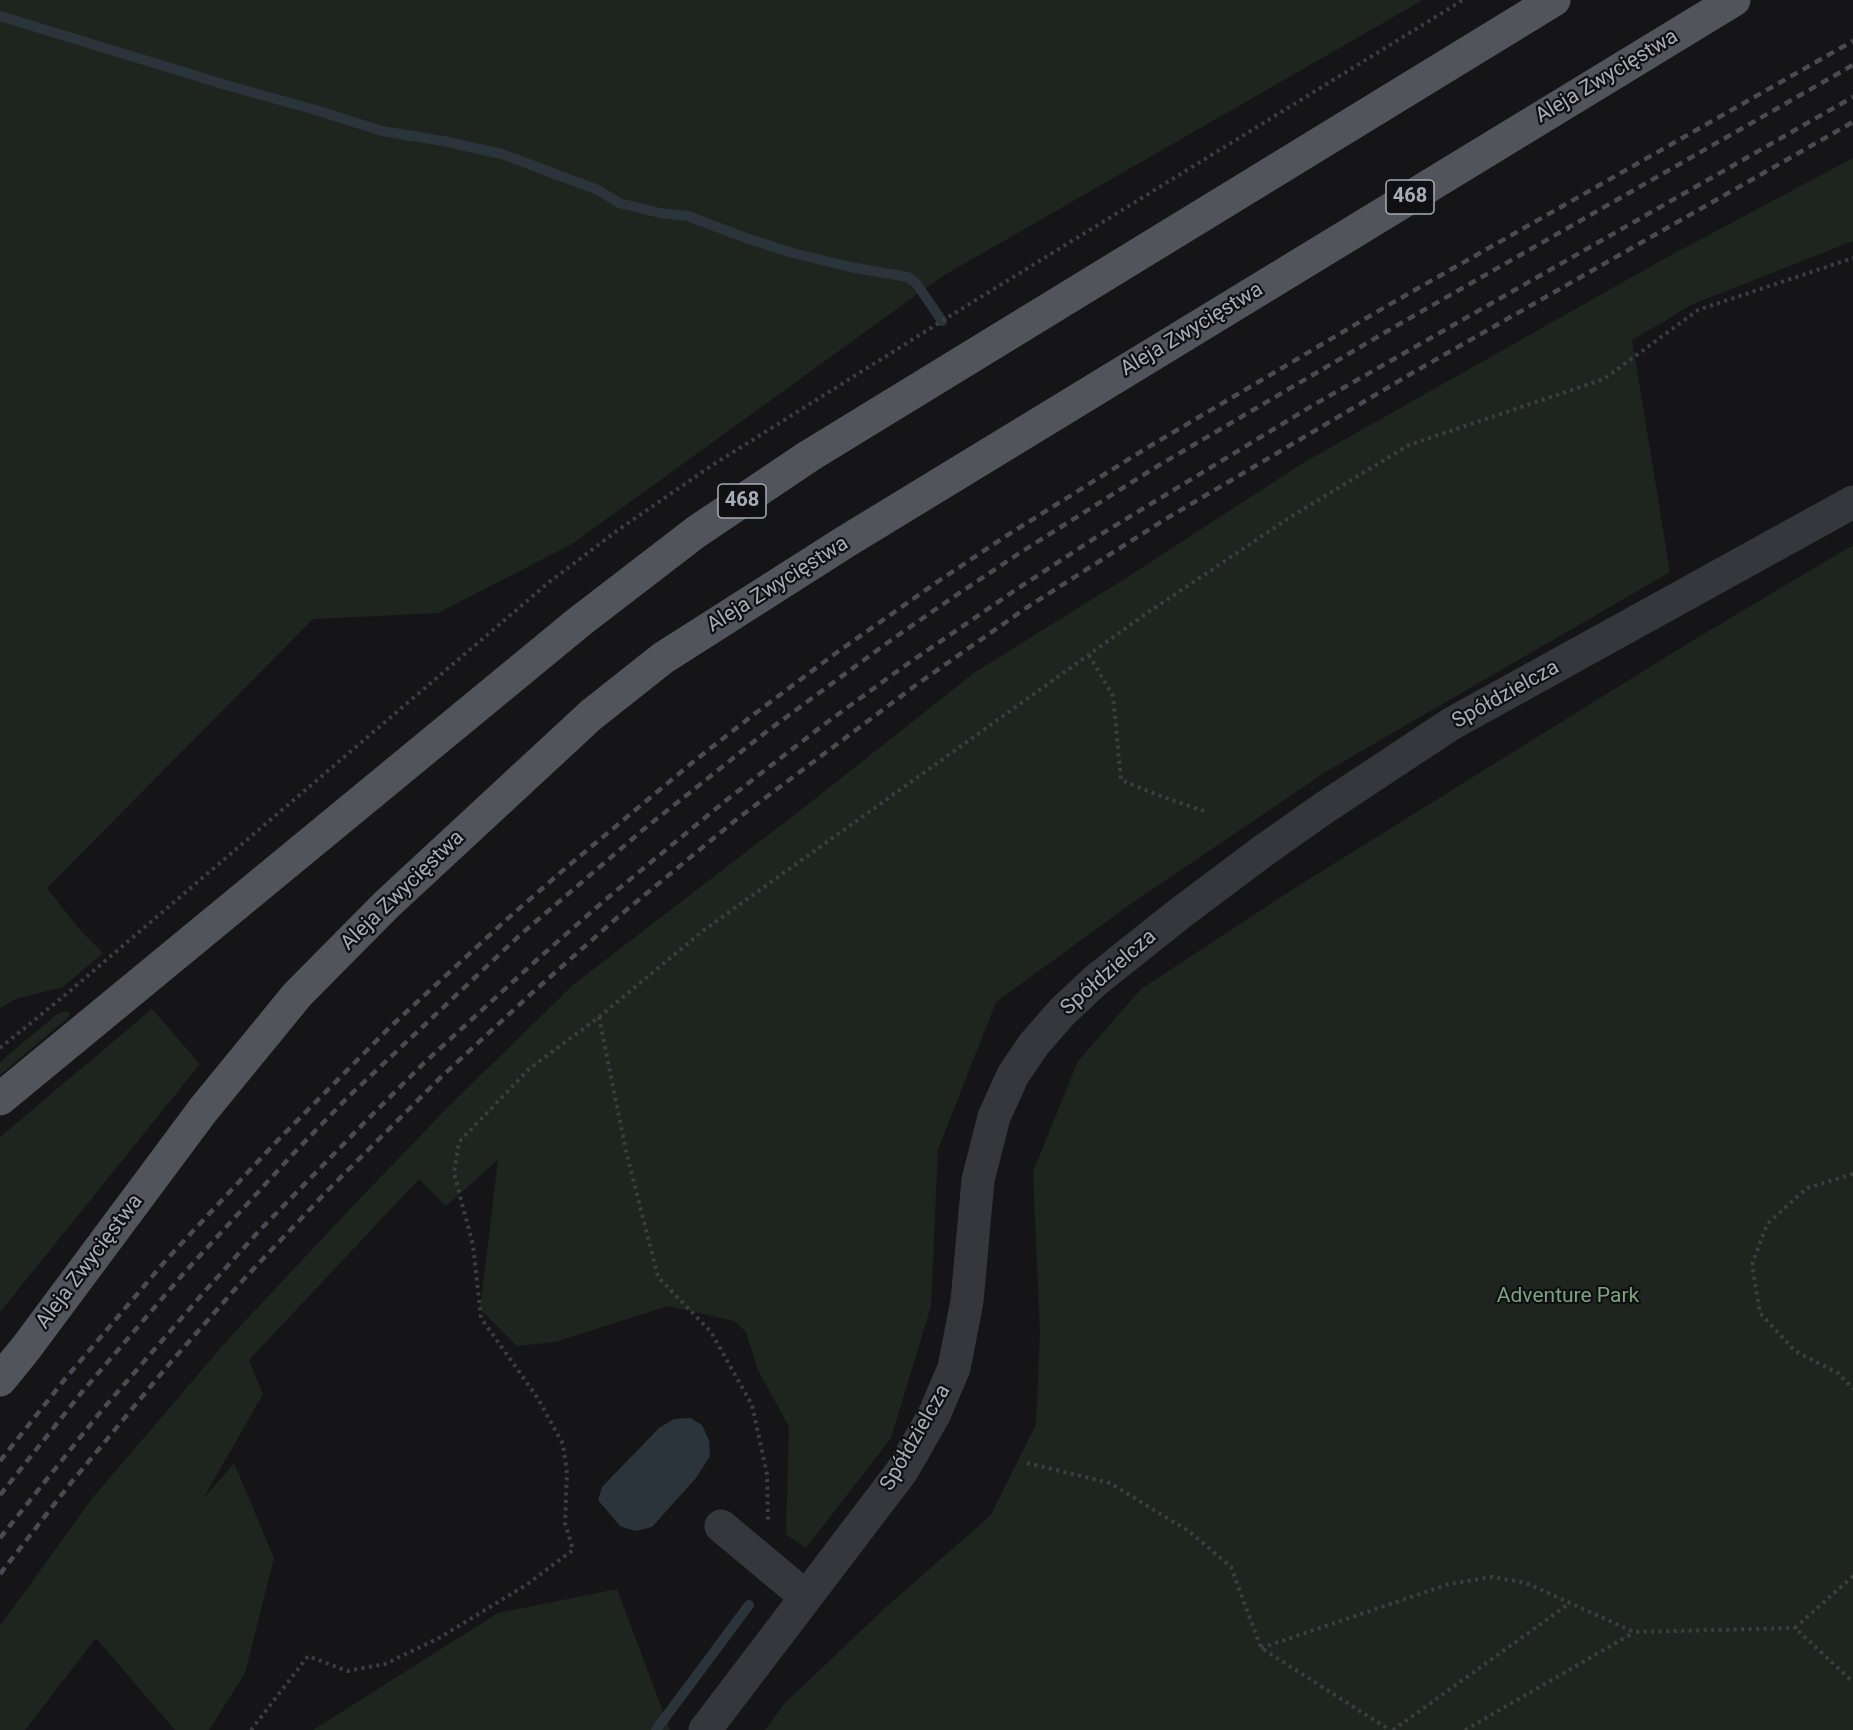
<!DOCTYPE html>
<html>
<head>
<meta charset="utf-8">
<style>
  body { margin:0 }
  canvas { display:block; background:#151517 }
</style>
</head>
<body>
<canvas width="1853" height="1730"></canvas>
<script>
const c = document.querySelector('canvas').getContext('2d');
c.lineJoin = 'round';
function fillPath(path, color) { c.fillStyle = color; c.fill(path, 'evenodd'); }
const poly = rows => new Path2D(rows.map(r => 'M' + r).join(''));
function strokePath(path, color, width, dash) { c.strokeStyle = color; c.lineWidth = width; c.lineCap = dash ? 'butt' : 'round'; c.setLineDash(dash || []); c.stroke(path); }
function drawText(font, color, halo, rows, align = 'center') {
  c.font = font + ' Roboto,sans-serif'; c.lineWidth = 4.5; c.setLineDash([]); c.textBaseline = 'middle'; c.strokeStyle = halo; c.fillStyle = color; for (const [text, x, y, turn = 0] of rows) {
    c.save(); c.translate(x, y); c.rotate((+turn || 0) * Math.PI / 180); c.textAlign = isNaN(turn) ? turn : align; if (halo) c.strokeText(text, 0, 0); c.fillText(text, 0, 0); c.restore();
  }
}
fillPath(poly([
  [0,0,1423,0,941,277,572,544,438,613,313,619,47,888,80,930,103,953,63,987,18,998,0,1008],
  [1853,158,1853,241,1693,304,1632,340,1670,572,1327,771,1132,903,996,1002,938,1149,931,1306,891,1438,806,1548,786,1534,789,1427,758,1370,746,1332,734,1321,668,1306,555,1342,517,1346,480,1309,498,1160,446,1206,419,1179,249,1360,263,1394,203,1499,234,1463,274,1558,245,1673,209,1730,175,1730,96,1638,25,1730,0,1730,0,1626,94,1496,230,1337,352,1207,448,1107,574,984,806,806,974,673,1123,580,1303,463,1664,259],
  [1853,545,1853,1730,765,1730,784,1704,886,1607,991,1515,1036,1425,1040,1333,1033,1172,1078,1061,1141,989,1298,886,1682,647],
  [152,1009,200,1064,0,1312,0,1137],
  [65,1011,70,1013,69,1017,0,1075,0,1062,56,1015],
  [617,1589,670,1730,313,1730,498,1613]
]), '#1d251e');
fillPath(poly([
  [690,1418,702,1425,709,1440,710,1456,696,1478,652,1527,635,1531,620,1526,598,1500,602,1487,659,1428,674,1419]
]), '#2b343b');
strokePath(poly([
  [0,16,226,85,319,111,382,131,443,141,502,154,598,190,619,203,660,213,688,216,746,238,793,253,850,267,908,277,916,283,942,321],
  [656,1730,749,1605]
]), '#2b343b', 10);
strokePath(poly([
  [1089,655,1113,696,1121,780,1163,797,1204,811],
  [599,1017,626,1151,658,1277,711,1332,752,1405,767,1474,768,1521],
  [0,1048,64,996,548,583,618,530,711,466,942,321,1463,0],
  [1853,1174,1807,1188,1767,1224,1752,1265,1760,1313,1795,1351,1838,1373,1853,1389],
  [1027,1463,1110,1483,1190,1532,1231,1567,1261,1648,1390,1730],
  [1853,1576,1795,1628,1853,1682],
  [1261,1648,1449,1584,1492,1577,1526,1583,1634,1632,1795,1628],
  [251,1730,308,1656,347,1671,385,1664,439,1638,526,1585,573,1550,565,1523,567,1473,563,1444,537,1397,481,1318,473,1245,454,1173,459,1142,529,1069,599,1017,704,930,1147,613,1292,516,1409,445,1604,379,1698,310,1853,258],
  [1393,1730,1570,1603],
  [1465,1730,1633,1633]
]), '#3c3e43', 4, [3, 4.5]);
strokePath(poly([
  [721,1526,806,1597],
  [705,1730,902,1471,934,1415,954,1368,967,1301,978,1180,994,1117,1013,1075,1034,1044,1062,1012,1095,981,1179,914,1263,851,1324,808,1451,724,1853,502]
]), '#36373c', 33);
strokePath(poly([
  [0,1099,579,622,696,532,809,456,1554,0],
  [0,1380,26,1348,203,1110,297,995,386,905,591,715,663,658,845,542,1734,0]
]), '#52545b', 33);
strokePath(poly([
  [0,1461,65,1379,167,1259,277,1141,390,1027,506,920,568,866,693,762,753,715,836,653,940,580,1006,536,1145,449,1385,307,1853,41],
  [0,1495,82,1392,184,1273,292,1155,347,1098,520,935,644,829,766,732,887,643,952,598,1018,554,1156,467,1396,326,1853,65],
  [0,1538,102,1410,205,1291,258,1232,368,1119,424,1063,540,957,605,900,724,802,822,726,903,667,1014,591,1098,536,1315,404,1853,97],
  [0,1574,70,1484,170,1363,244,1279,329,1189,440,1078,532,993,619,916,737,819,916,685,1026,608,1164,520,1414,372,1853,122]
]), '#494b51', 4.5, [8, 6]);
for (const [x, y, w] of [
  [1410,197,48],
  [742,501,48]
]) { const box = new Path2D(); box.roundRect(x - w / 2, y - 17, w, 34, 4.5); c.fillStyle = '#101012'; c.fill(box); strokePath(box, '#a7acb7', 1.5); }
drawText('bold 20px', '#a7acb7', null, [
  ["468",1410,197],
  ["468",742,501]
]);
drawText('21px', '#a7acb7', '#101012', [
  ["Aleja Zwycięstwa",1607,77,-31],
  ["Aleja Zwycięstwa",1192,330,-31],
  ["Aleja Zwycięstwa",778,585,-32],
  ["Spółdzielcza",1506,695,-29],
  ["Aleja Zwycięstwa",403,891,-44],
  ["Spółdzielcza",1109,973,-41],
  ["Aleja Zwycięstwa",90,1262,-53],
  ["Spółdzielcza",916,1438,-60]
]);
drawText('21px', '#7da280', '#101012', [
  ["Adventure Park",1568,1297]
]);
</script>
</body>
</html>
